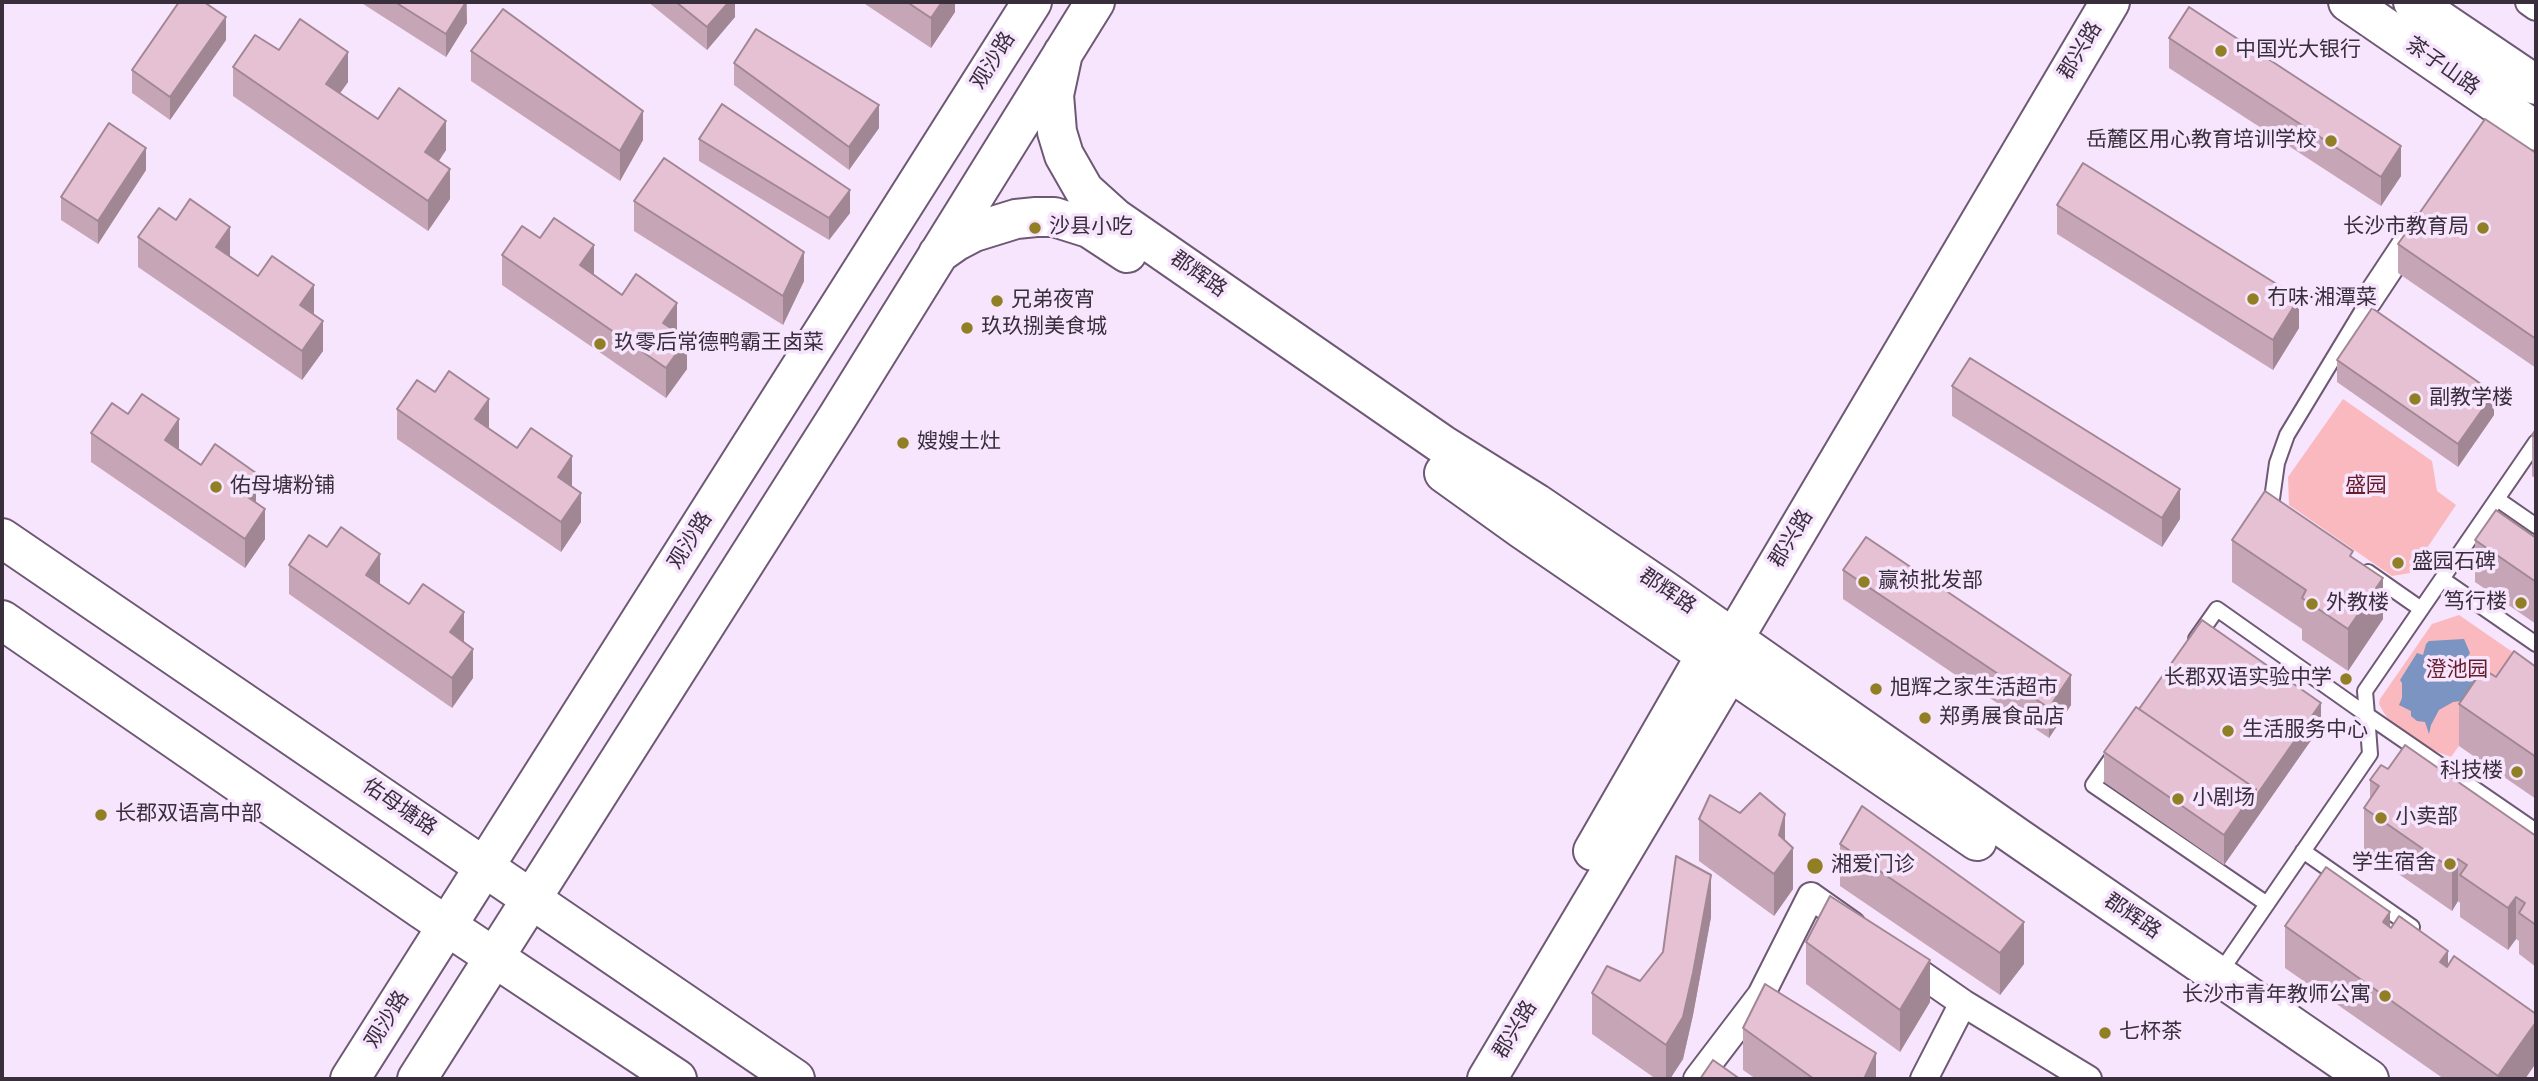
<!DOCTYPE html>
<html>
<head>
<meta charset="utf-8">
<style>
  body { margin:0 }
  #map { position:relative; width:2538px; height:1081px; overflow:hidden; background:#f7e4fd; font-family:"Roboto Condensed",sans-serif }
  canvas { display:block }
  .frame { position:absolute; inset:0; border:4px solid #392f3c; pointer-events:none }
</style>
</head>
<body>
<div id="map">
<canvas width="2538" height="1081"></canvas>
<div class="frame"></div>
</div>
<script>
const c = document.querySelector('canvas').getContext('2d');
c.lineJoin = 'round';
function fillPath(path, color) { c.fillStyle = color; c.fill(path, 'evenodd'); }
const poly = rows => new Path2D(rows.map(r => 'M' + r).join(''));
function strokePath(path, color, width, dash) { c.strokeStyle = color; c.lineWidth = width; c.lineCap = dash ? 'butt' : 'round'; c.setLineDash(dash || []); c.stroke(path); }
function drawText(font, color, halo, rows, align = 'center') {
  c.font = font + ' "Roboto Condensed","Noto Sans SC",sans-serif'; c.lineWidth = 7; c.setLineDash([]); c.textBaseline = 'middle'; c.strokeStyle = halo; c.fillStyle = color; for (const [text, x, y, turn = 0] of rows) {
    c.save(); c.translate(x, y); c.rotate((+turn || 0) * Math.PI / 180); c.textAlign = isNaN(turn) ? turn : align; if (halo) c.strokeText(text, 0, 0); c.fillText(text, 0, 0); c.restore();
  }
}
fillPath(poly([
  [2343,399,2432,461,2437,491,2456,505,2410,573,2392,576,2289,505,2288,477],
  [2459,615,2527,662,2483,712,2451,757,2432,750,2399,733,2384,713,2379,704,2380,699,2432,624]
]), '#f9b9be');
fillPath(poly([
  [2464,639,2470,653,2468,656,2478,669,2475,673,2478,688,2469,700,2453,702,2439,710,2431,725,2429,734,2425,722,2417,721,2411,716,2411,711,2399,705,2402,698,2402,683,2400,680,2417,653,2423,655,2426,644,2429,641]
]), '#7b94c2');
const lane = poly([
  [2536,442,2365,691,2367,715,2536,831],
  [2497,499,2536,526],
  [2279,511,2271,506,2277,463,2287,435,2368,301],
  [2368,572,2421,609],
  [2442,579,2536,644],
  [2196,639,2217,609,2367,715,2370,754,2219,974],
  [2116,752,2093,785,2267,904],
  [2303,851,2412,927]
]);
const street = poly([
  [2529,2,2536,7],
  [2368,301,2417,227],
  [1901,960,1963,1003,2088,1079],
  [1697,1079,1761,995,1811,896,1852,925],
  [1924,1079,1963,1003]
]);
const secondary = poly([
  [2348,2,2536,131],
  [2413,2,2536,85],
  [1063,53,1054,95,1057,132,1064,155,1084,190,1115,218,1443,445,1536,503,1664,590,2018,838,2369,1079],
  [938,254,955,242,974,232,1016,219,1036,217,1054,217,1089,228,1127,253],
  [1444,473,1522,529,1977,841],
  [1593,851,1718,634],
  [350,1079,1032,2],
  [417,1079,838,416,1095,2],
  [1487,1079,1730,671,1734,638,2110,2]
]);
const primary = poly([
  [2,538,795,1079],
  [2,620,423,910,677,1079]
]);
strokePath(lane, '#6e5974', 18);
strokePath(street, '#6e5974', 30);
strokePath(secondary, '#6e5974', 42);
strokePath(primary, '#6e5974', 42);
strokePath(lane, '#fff', 14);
strokePath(street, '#fff', 26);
strokePath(secondary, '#fff', 38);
strokePath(primary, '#fff', 38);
fillPath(poly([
  [360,2,467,2,467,23,446,57],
  [648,2,735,2,735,17,707,50],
  [862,2,955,2,955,12,931,48],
  [2169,38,2401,176,2381,206,2169,68],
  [226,40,170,120,132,93,132,70],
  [279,50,348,82,340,93,378,119,446,150,439,161,450,199,428,231,233,96,233,67],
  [471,51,643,140,620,181,471,81],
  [734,63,879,128,849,170,734,85],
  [699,139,850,213,829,240,699,161],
  [2536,153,2536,368,2398,273,2398,244],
  [146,170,98,244,61,220,61,197],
  [634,201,804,281,783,325,634,231],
  [2057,205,2299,328,2273,370,2057,234],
  [138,237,230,257,313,315,323,351,302,380,138,267],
  [502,255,594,275,677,332,687,369,666,398,502,285],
  [2337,360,2494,415,2458,467,2337,382],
  [1952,386,2180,519,2162,547,1952,416],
  [435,392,572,486,581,522,561,552,397,439,397,409],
  [2536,429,2536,479,2532,476,2532,435],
  [91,433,178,449,256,503,265,539,245,568,91,462],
  [2536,538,2536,624,2475,582,2475,540],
  [2232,540,2353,558,2383,619,2348,671,2302,640,2302,629,2232,582],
  [289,565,380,584,464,642,473,678,452,708,289,594],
  [1843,570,2071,705,2049,738,1843,599],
  [2536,667,2536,799,2459,746,2459,704],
  [2139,709,2321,726,2224,865,2104,782,2104,752],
  [2388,769,2536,836,2536,967,2519,954,2519,941,2516,939,2508,950,2460,917,2460,903,2458,901,2452,911,2364,850,2364,808,2370,799,2370,780],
  [1699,819,1785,840,1793,889,1774,916,1699,861],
  [1840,844,2024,964,2000,995,1840,886],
  [1711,917,1693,1015,1683,1059,1670,1079,1656,1079,1592,1034,1592,993,1640,981],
  [2285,926,2390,927,2448,966,2536,1014,2536,1063,2525,1079,2444,1079,2285,968],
  [1806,942,1930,1002,1900,1052,1806,984],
  [1743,1028,1876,1079,1756,1079,1743,1070]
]), '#c6a6b6');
fillPath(poly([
  [466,2,467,23,446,57,446,34],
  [729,2,735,2,735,17,707,50,707,27],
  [942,2,955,2,955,12,931,48,931,18],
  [226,17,226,40,170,120,170,97],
  [348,52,348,82,326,113,326,84],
  [879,105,879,128,849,170,849,147],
  [643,111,643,140,620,181,620,151],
  [446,121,446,150,425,181,425,152],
  [2401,146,2401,176,2381,206,2381,177],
  [146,148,146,170,98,244,98,221],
  [450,169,450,199,428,231,428,201],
  [850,190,850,213,829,240,829,218],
  [230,227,230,256,216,277,216,247],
  [594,245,594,275,580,265],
  [804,252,804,281,783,325,783,296],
  [314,285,314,314,300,305],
  [2299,298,2299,328,2273,370,2273,340],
  [677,303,677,332,663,323],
  [323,321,323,351,302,380,302,351],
  [687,339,687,369,666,398,666,368],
  [2494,393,2494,415,2458,467,2458,444],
  [489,399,489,428,475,419],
  [179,419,179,449,165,440],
  [572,456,572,486,558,477],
  [256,473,256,502,242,493],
  [2180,489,2180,519,2162,547,2162,518],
  [581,493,581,522,561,552,561,522],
  [265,509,265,539,245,568,245,539],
  [380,554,380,584,366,604,366,575],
  [2383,578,2383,619,2348,671,2348,629],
  [464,612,464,642,450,632],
  [473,649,473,678,452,708,452,678],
  [2071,675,2071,705,2049,738,2049,708],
  [2321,703,2321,726,2224,865,2224,835,2256,789],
  [1785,814,1785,856,1793,848,1793,889,1774,916,1774,874,1779,835],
  [2458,859,2458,901,2452,911,2452,869],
  [1711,875,1711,917,1693,1015,1683,1059,1670,1079,1666,1079,1666,1045],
  [2516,897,2516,939,2508,950,2508,908],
  [2390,912,2390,954,2383,922],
  [2024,922,2024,964,2000,995,2000,953],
  [2448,951,2448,993,2440,962],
  [1930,960,1930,1002,1900,1052,1900,1010],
  [2536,1022,2536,1063,2525,1079,2498,1079,2498,1076],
  [1876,1053,1876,1079,1864,1079]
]), '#a18794');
const building = poly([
  [179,2,204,2,226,17,170,97,132,70,179,2],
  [395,2,466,2,446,34,395,2],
  [676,2,729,2,707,27,676,2],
  [907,2,942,2,931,18,907,2],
  [2189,7,2401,146,2381,177,2169,38,2189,7],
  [503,9,643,111,620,151,471,51,503,9],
  [300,19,348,52,326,84,378,119,399,88,446,121,425,152,450,169,428,201,233,67,255,35,279,50,300,19],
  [756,29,879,105,849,147,734,63,756,29],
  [722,104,850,190,829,218,699,139,722,104],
  [2485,119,2536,153,2536,339,2398,244,2485,119],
  [109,123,146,148,98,221,61,197,109,123],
  [664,158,804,252,783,296,634,201,664,158],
  [2083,163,2299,298,2273,340,2057,205,2083,163],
  [190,199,230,227,216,247,258,276,272,256,314,285,300,305,323,321,302,351,138,237,159,208,176,220,190,199],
  [554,218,594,245,580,265,622,295,636,274,677,303,663,323,687,339,666,368,502,255,522,226,540,238,554,218],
  [2372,308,2494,393,2458,444,2337,360,2372,308],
  [1970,358,2180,489,2162,518,1952,386,1970,358],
  [449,371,489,399,475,419,517,448,531,428,572,456,558,477,581,493,561,522,397,409,417,380,435,392,449,371],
  [142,394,179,419,165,440,201,465,215,444,256,473,242,493,265,509,245,539,91,433,112,403,128,414,142,394],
  [2536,429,2536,437,2532,435,2536,429],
  [2265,491,2353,551,2350,556,2383,578,2348,629,2302,598,2306,590,2232,540,2265,491],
  [2496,510,2536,538,2536,582,2475,540,2496,510],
  [341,527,380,554,366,575,409,604,423,584,464,612,450,632,473,649,452,678,289,565,309,535,327,547,341,527],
  [1866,537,2071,675,2049,708,1843,570,1866,537],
  [2202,620,2321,703,2256,796,2256,789,2139,709,2202,620],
  [2514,651,2536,667,2536,757,2459,704,2483,669,2496,677,2514,651],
  [2136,707,2256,789,2224,835,2104,752,2136,707],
  [2405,745,2536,836,2536,925,2519,913,2525,903,2516,897,2508,908,2460,875,2467,865,2458,859,2452,869,2364,808,2379,786,2370,780,2381,765,2388,769,2405,745],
  [1760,793,1785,814,1779,835,1793,848,1774,874,1699,819,1710,795,1740,813,1760,793],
  [1862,806,2024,922,2000,953,1840,844,1862,806],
  [1676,856,1711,875,1693,973,1683,1017,1666,1045,1592,993,1607,966,1640,981,1663,952,1676,856],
  [2326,867,2390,912,2383,922,2391,928,2399,916,2448,951,2440,962,2447,967,2454,956,2536,1014,2536,1022,2498,1076,2285,926,2326,867],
  [1830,896,1930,960,1900,1010,1806,942,1830,896],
  [1765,984,1876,1053,1864,1079,1814,1079,1743,1028,1765,984],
  [1713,1060,1740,1079,1700,1079,1713,1060]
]);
fillPath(building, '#e6c1d4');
strokePath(building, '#a18794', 2);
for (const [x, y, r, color] of [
  [2221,51,7,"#917f26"],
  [2331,141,7,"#917f26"],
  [1035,228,7,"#917f26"],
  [2483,228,7,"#917f26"],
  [2253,299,7,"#917f26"],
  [997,301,7,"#917f26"],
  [967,328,7,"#917f26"],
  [600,344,7,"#917f26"],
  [2415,399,7,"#917f26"],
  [903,443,7,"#917f26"],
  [216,487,7,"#917f26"],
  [2398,563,7,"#917f26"],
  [1864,582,7,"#917f26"],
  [2521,603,7,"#917f26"],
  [2312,604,7,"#917f26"],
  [2346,679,7,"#917f26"],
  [1876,689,7,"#917f26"],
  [1925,718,7,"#917f26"],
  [2228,731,7,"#917f26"],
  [2517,772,7,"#917f26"],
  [2178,799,7,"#917f26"],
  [101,815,7,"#917f26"],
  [2381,818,7,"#917f26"],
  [2450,864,7,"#917f26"],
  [1815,866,9,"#917f26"],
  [2385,996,7,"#917f26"],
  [2105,1033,7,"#917f26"]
]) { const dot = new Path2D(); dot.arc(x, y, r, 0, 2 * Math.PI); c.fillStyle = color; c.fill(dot); strokePath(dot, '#f7e4fd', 2.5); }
drawText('21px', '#392f3c', '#f7e4fd', [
  ["郡兴路",2081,51,-59],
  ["观沙路",994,61,-58],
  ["茶子山路",2442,67,35],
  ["郡辉路",1198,275,35],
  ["郡兴路",1792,539,-59],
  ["观沙路",691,541,-58],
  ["郡辉路",1667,592,34],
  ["佑母塘路",399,808,34],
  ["郡辉路",2132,917,34],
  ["观沙路",388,1020,-58],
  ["郡兴路",1516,1030,-59]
]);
drawText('21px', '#392f3c', '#f7e4fd', [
  ["中国光大银行",2235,51],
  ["岳麓区用心教育培训学校",2317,141,"right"],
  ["沙县小吃",1049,228],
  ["长沙市教育局",2469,228,"right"],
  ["冇味·湘潭菜",2267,299],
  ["兄弟夜宵",1011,301],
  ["玖玖捌美食城",981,328],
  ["玖零后常德鸭霸王卤菜",614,344],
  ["副教学楼",2429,399],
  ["嫂嫂土灶",917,443],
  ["佑母塘粉铺",230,487],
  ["盛园石碑",2412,563],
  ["赢祯批发部",1878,582],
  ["笃行楼",2507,603,"right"],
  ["外教楼",2326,604],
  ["长郡双语实验中学",2332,679,"right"],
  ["旭辉之家生活超市",1890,689],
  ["郑勇展食品店",1939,718],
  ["生活服务中心",2242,731],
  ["科技楼",2503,772,"right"],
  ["小剧场",2192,799],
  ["长郡双语高中部",115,815],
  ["小卖部",2395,818],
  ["学生宿舍",2436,864,"right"],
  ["湘爱门诊",1831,866],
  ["长沙市青年教师公寓",2371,996,"right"],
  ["七杯茶",2119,1033]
], 'left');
drawText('21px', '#671e2b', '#f7e4fd', [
  ["盛园",2366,487],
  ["澄池园",2457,671]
]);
</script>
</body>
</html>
